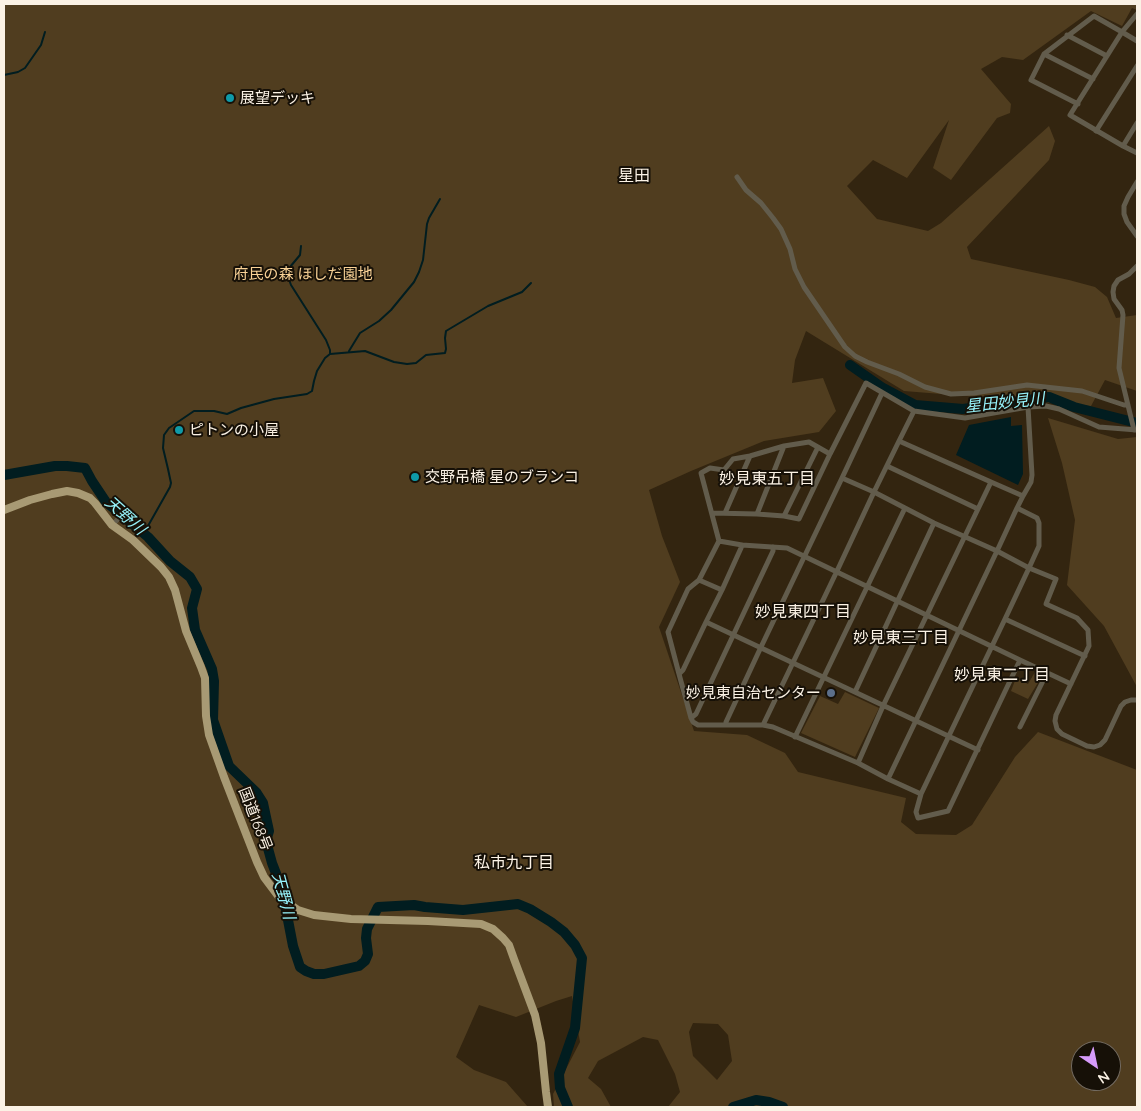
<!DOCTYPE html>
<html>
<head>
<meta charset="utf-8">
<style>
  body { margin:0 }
  #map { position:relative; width:1141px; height:1111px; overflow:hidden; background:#332510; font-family:Quicksand,sans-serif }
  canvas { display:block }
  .frame { position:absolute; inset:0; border:5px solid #fbf2e5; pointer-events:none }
  .north { position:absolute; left:1071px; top:1041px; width:50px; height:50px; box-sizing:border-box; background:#161007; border:1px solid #726a60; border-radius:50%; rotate:146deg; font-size:14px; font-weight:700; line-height:20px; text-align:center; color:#fbf2e5 }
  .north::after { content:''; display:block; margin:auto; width:18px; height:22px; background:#d69bfa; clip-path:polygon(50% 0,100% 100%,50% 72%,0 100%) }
</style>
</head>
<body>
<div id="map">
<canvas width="1141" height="1111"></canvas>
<div class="frame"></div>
<div class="north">N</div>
</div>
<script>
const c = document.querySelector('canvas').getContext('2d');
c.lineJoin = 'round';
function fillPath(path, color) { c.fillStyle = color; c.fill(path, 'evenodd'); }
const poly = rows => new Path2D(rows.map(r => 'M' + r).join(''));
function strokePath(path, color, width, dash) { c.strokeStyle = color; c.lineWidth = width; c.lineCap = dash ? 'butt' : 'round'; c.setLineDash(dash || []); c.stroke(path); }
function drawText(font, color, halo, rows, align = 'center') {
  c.font = font + ' Quicksand,"Noto Sans JP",sans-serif'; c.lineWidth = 4; c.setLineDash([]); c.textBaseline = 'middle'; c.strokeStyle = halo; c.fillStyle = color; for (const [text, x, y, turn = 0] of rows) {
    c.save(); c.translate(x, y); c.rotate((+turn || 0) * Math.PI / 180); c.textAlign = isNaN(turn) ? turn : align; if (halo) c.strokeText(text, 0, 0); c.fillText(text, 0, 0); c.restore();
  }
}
fillPath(poly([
  [4,4,1137,4,1137,10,1132,8,1122,26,1091,11,1023,60,1002,57,981,69,1011,104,1010,113,997,118,951,180,933,168,949,120,907,178,873,160,847,186,877,219,928,231,941,223,1049,126,1055,141,1049,160,967,247,971,259,1069,280,1095,287,1107,297,1116,318,1137,315,1137,391,1105,380,1091,406,904,391,806,331,795,360,792,383,823,378,836,411,819,432,764,441,691,471,649,490,662,536,680,582,659,627,694,731,747,735,785,753,798,772,906,798,901,822,916,834,956,835,972,825,1015,757,1038,732,1137,770,1137,1107,668,1107,680,1092,675,1074,658,1040,643,1037,598,1061,588,1078,601,1089,611,1107,554,1107,553,1094,580,1042,572,996,556,1001,516,1017,479,1005,456,1057,474,1070,506,1082,528,1107,4,1107],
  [693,1023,718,1024,728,1035,732,1061,717,1080,693,1056,689,1032],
  [1081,1051,1111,1051,1111,1081,1081,1081],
  [1048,418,1118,439,1137,437,1137,687,1104,626,1067,585,1075,520,1062,463],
  [1035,672,1042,676,1028,699,1011,691,1016,678,1028,684],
  [845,692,879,708,855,757,801,733,820,696,838,704]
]), '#503d1f');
fillPath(poly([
  [1011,417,1011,426,1022,425,1023,474,1018,485,956,455,969,425]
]), '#011d20');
strokePath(poly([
  [4,75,18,72,25,68,41,45,45,32],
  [301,246,300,255,290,267,287,274,291,285,326,340,330,350,330,353],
  [349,351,360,333,379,321,391,310,414,282,419,272,423,260,427,224,429,218,440,199],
  [144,533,170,487,171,483,168,469,163,448,164,435,169,428,194,411,214,411,227,414,241,408,274,399,307,394,312,391,314,381,317,371,325,358,330,354,365,351,394,362,407,364,416,363,426,355,445,353,446,349,445,338,446,331,488,306,522,292,531,283]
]), '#011d20', 2);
strokePath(poly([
  [850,365,883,388,915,405,963,409,1049,397,1074,407,1137,423],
  [4,475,55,466,67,466,85,468,92,481,106,502,148,537,170,561,190,577,197,589,192,608,195,630,212,669,214,681,213,720,229,766,256,792,263,803,269,831,266,841,272,863,282,889,293,946,300,967,306,971,314,974,324,974,359,966,365,961,368,954,366,938,367,929,378,907,414,905,425,907,463,910,518,904,530,909,551,922,564,932,575,945,582,958,575,1028,559,1074,560,1088,568,1107],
  [733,1107,756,1100,769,1102,783,1107]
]), '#011d20', 10);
strokePath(poly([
  [1067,35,1107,56],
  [1137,41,1122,32,1070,115,1123,146,1137,153],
  [1044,54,1093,79],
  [1078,104,1031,80,1044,54,1094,16,1122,32,1137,14],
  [1096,131,1137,66],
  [1123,146,1137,123],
  [737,177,746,190,761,203,773,218,781,229,790,249,795,269,804,287,845,347,855,356,867,362,899,374,925,387,951,394,974,393,1027,385,1082,391,1124,405,1128,405],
  [1137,182,1128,197,1124,206,1124,214,1127,222,1137,236],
  [914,411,965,418,1028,407,1046,406,1059,409,1099,427,1137,430],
  [1134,430,1119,368,1123,315,1122,310,1114,299,1113,292,1114,286,1118,280,1129,274,1137,266],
  [887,466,978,509],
  [842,478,882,393],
  [1023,496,1031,482,1032,475,1028,407],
  [712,513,757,514,784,516,799,519,830,454],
  [725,513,750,456],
  [757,514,784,446],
  [784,516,818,447],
  [112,525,125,512],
  [719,541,742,545,741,548,722,590],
  [742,545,787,548,1020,660],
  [699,580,722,590,706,622],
  [1005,619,1029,568,1039,546,1039,523,1037,518,1017,508,997,551,1029,568,1056,579,1046,604,1077,618,1088,630,1089,646,1056,715,1055,721,1057,729,1062,734,1087,746,1094,747,1100,745,1105,740,1121,706,1125,702,1131,700,1137,700],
  [679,674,668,632,688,589,699,580,719,541,701,473,710,468,724,470,733,459,750,456,784,446,809,442,830,454,866,383,914,411,899,441,991,482],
  [855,692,934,523],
  [691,718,696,714,773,551,773,547],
  [726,725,726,722,761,647,842,478,874,492,934,523,997,551,888,779,921,794,916,812,918,818,948,811,1020,660,1071,684],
  [763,725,837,571,874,492,899,441],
  [1020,727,1047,673],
  [795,737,905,508],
  [858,763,883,706,991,482,1023,496,1017,508],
  [888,779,858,763,773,727,763,725,698,725,693,722,691,718,679,674,683,670,706,622,978,750],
  [921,794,1005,619,1085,656]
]), '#625c4c', 5);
strokePath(poly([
  [4,510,30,500,52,494,67,491,78,493,90,498,95,503,112,525,133,540,161,567,169,577,175,590,186,631,201,667,205,678,206,716,209,735,224,777,257,862,264,877,279,897,298,910,314,915,351,919,428,921,481,924,493,929,503,938,509,945,514,959,535,1015,541,1043,546,1092,548,1107]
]), '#a89a74', 8);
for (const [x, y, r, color] of [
  [230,98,5,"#0f9aa8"],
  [179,430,5,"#0f9aa8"],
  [415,477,5,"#0f9aa8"],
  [831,693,5,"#5c6f8a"]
]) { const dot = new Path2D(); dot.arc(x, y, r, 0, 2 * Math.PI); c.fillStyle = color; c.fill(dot); strokePath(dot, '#161007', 2); }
drawText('15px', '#fbf2e5', '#161007', [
  ["展望デッキ",240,98],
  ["ピトンの小屋",189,430],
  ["交野吊橋 星のブランコ",425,477],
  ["妙見東自治センター",821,693,"right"]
], 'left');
drawText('15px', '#f9d296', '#161007', [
  ["府民の森 ほしだ園地",303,274]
]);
drawText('15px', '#fbf2e5', '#161007', [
  ["国道168号",255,819,69]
]);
drawText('16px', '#fbf2e5', '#161007', [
  ["星田",634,176],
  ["妙見東五丁目",767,479],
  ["妙見東四丁目",803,612],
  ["妙見東三丁目",901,638],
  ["妙見東二丁目",1002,675],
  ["私市九丁目",514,863]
]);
drawText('italic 16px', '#96f2fa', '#161007', [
  ["星田妙見川",1005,403,-6],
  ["天野川",125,516,42],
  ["天野川",283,896,75]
]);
</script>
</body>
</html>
